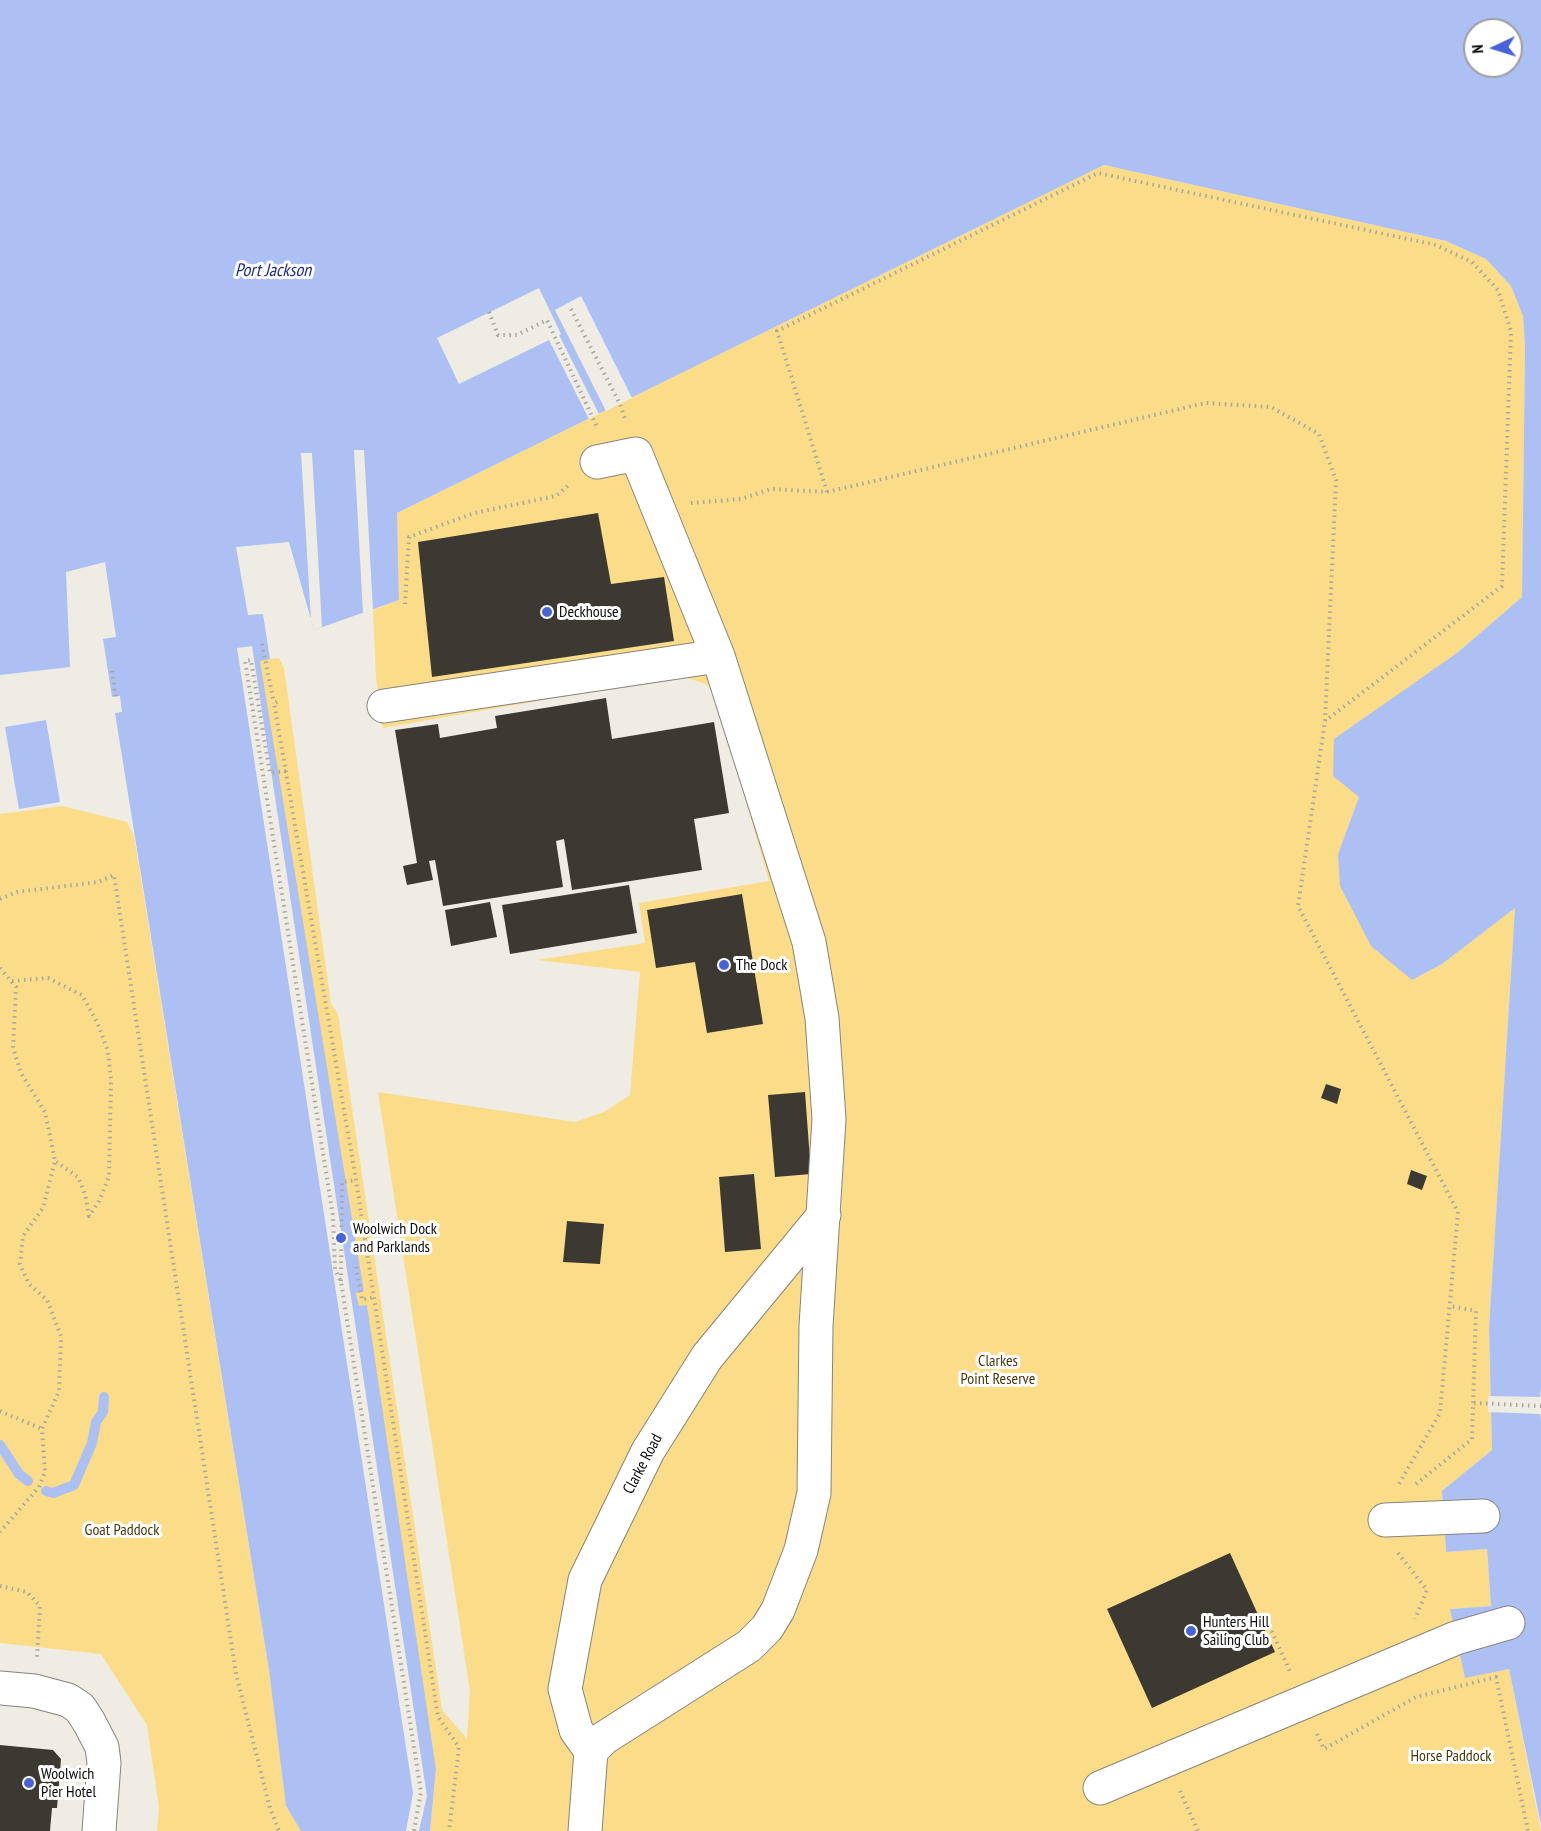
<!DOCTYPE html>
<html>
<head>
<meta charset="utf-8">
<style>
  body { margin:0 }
  #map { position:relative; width:1541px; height:1831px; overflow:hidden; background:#efece3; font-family:"PT Sans Narrow",sans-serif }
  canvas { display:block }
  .north { position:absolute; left:1463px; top:18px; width:60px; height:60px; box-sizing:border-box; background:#fff; border:2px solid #9e9d9d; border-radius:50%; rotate:266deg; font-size:16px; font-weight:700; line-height:24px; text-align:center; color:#0c0b09 }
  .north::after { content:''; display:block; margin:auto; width:21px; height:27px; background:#4863d7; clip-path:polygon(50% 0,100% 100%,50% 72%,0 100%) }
</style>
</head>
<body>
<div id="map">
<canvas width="1541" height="1831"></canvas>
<div class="north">N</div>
</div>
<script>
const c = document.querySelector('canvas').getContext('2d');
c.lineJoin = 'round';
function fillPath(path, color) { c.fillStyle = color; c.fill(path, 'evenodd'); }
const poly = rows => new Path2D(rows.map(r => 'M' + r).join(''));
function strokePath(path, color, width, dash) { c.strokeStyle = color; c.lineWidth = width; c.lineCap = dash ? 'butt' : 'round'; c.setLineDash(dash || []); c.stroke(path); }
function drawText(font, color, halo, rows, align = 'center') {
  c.font = font + ' "PT Sans Narrow",sans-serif'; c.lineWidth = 6; c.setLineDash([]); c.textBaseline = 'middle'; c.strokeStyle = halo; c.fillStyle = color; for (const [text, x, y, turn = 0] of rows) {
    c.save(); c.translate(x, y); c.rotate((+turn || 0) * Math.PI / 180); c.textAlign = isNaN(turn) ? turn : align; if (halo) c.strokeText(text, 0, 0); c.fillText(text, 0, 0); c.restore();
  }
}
fillPath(poly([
  [1104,165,1446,241,1486,259,1511,286,1523,316,1525,346,1522,597,1457,653,1359,797,1338,854,1412,980,1442,964,1515,907,1489,1328,1492,1450,1442,1491,1446,1552,1487,1549,1491,1606,1451,1609,1465,1677,1509,1669,1541,1831,430,1831,436,1769,367,1306,359,1306,356,1292,364,1291,259,660,279,658,284,668,331,1004,338,1014,442,1710,467,1739,470,1691,378,1092,575,1122,604,1112,630,1095,640,972,537,960,645,943,639,903,769,881,718,704,708,685,685,677,646,682,383,728,376,678,373,610,399,600,397,513],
  [62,806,127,822,134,836,269,1670,286,1806,301,1831,157,1831,159,1808,147,1725,101,1654,0,1643,0,814]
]), '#fbdc89');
fillPath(poly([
  [0,0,1541,0,1541,1825,1509,1669,1465,1678,1450,1609,1491,1606,1487,1549,1446,1552,1442,1491,1492,1450,1489,1328,1515,908,1442,964,1412,980,1371,946,1340,886,1338,854,1359,797,1333,776,1334,739,1457,653,1522,597,1525,346,1523,316,1511,286,1486,259,1446,241,1104,165,397,513,399,600,314,630,289,542,236,547,248,615,263,614,270,659,260,661,364,1291,356,1293,359,1306,367,1305,436,1769,430,1831,301,1831,286,1806,269,1670,115,713,122,712,120,696,112,697,103,639,116,637,105,562,66,572,70,667,0,675],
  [1475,30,1511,30,1511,66,1475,66],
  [46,720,60,802,19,809,5,727]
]), '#adc0f4');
fillPath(poly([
  [539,288,561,334,559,335,599,414,589,419,549,340,459,384,437,338],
  [581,296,632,398,606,411,555,310],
  [354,450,364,450,373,610,363,613],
  [301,453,312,453,322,627,314,630,311,620],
  [252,646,427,1796,419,1831,406,1831,413,1793,237,648],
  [1541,1387,1541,1421,1540,1414,1488,1412,1488,1396,1540,1397]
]), '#efece3');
strokePath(poly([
  [0,1445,19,1474,28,1481],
  [46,1491,53,1493,74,1485,92,1443,96,1422,103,1412,104,1397]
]), '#adc0f4', 10);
fillPath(poly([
  [598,513,611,584,664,577,674,641,432,677,418,542],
  [606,698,612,739,714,722,729,813,694,819,702,870,572,890,564,839,556,841,563,887,443,906,435,860,429,861,433,880,407,885,403,866,417,863,395,730,438,724,440,738,497,728,495,716],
  [629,885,637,933,510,954,502,905],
  [742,894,763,1024,707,1033,695,962,656,968,647,910],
  [490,902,497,937,451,946,445,910],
  [1326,1084,1341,1089,1337,1104,1321,1098],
  [805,1092,811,1174,775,1177,768,1095],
  [1411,1170,1427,1176,1422,1190,1407,1184],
  [754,1174,761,1249,725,1252,719,1177],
  [567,1221,604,1224,600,1264,563,1262],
  [1230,1553,1275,1652,1152,1708,1107,1609],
  [0,1745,53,1750,61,1759,57,1808,52,1808,50,1831,0,1831]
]), '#3c3933');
const minor = poly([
  [384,706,718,656],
  [1385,1520,1483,1516],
  [0,1688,34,1691,68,1700,80,1708,89,1722,102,1747,104,1763,99,1831],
  [591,1751,604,1738,749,1646,767,1628,778,1610,801,1550,814,1493,816,1326,829,1119,822,1018,809,942,718,656,636,454,597,462],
  [1100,1788,1456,1638,1508,1623],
  [585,1831,591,1751,576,1730,565,1689,585,1580,648,1451,707,1357,824,1215]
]);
strokePath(minor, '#86847c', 35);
strokePath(poly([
  [571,309,620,404,626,422],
  [489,312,498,335,517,335,547,320,598,429],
  [827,492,777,331,1098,173,1436,245,1472,262,1498,290,1511,331,1502,586,1325,721],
  [691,503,741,499,771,489,827,492,1205,403,1271,407,1319,434,1336,480,1325,721,1298,906,1458,1212,1440,1413,1399,1484],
  [405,604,409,537,474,513,556,496,571,483],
  [262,644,274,703],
  [112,671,116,697],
  [277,702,274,703,356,1180,438,1717,459,1747,449,1831],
  [286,771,270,773,251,660,245,661,333,1216,335,1269,341,1282,421,1792,414,1831],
  [0,899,17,892,98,882,114,875,236,1674,270,1808,279,1831],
  [0,968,16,987,13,1048,21,1073,45,1112,55,1161,43,1208,23,1236,20,1264,29,1284,47,1300,61,1336,59,1391,42,1429,45,1472,39,1487,0,1532],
  [12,981,48,978,82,995,97,1022,108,1051,111,1080,109,1177,98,1203,89,1216,85,1194,78,1177,55,1161],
  [356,1267,362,1300,374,1297],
  [341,1281,342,1182,356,1180],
  [1474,1403,1541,1406],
  [0,1411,42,1429],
  [1416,1484,1472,1439,1476,1311,1450,1306],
  [1398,1553,1427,1590,1415,1619],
  [0,1586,27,1592,40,1606,37,1657],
  [1267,1620,1290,1672],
  [1317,1734,1324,1749,1416,1697,1496,1677,1528,1831],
  [1180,1791,1198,1831]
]), '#a8a69f', 4, [1.5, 4.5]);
strokePath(minor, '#fff', 33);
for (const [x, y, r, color] of [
  [547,612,6,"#4863d7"],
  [724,965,6,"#4863d7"],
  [341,1238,6,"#4863d7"],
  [1191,1631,6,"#4863d7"],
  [29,1783,6,"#4863d7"]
]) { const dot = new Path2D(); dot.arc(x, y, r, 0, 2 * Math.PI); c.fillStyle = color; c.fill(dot); strokePath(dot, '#fff', 2); }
drawText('16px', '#0c0b09', '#fff', [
  ["Deckhouse",559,612],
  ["The Dock",736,965],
  ["Woolwich Dock",353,1229],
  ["and Parklands",353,1247],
  ["Hunters Hill",1203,1622],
  ["Sailing Club",1203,1640],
  ["Woolwich",41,1774],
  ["Pier Hotel",41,1792]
], 'left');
drawText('16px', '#48390d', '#fff', [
  ["Clarkes",998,1361],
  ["Point Reserve",998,1379],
  ["Goat Paddock",122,1530],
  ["Horse Paddock",1451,1756]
]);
drawText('16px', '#0c0b09', '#fff', [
  ["Clarke Road",643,1464,-62]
]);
drawText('italic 18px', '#1e2d8d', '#fff', [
  ["Port Jackson",273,271]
]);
</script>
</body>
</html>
